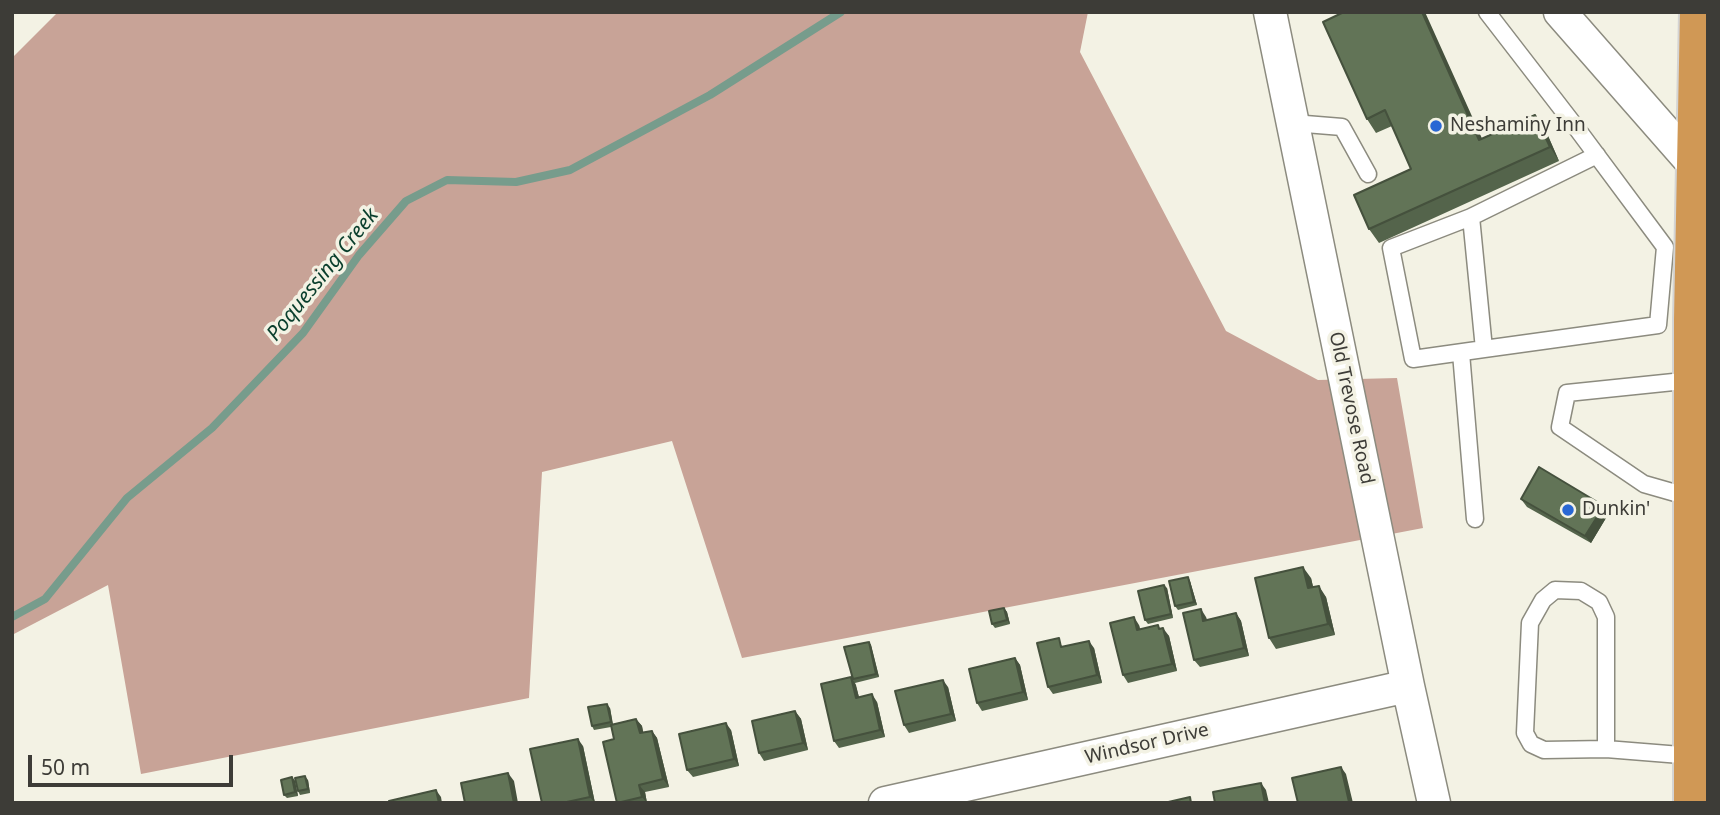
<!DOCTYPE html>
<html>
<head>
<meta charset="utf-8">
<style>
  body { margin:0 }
  #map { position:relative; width:1720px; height:815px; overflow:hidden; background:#f3f2e4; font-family:"Noto Sans",sans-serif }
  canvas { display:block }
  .frame { position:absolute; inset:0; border:14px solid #3d3c37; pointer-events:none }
  .scale { position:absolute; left:28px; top:755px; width:205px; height:32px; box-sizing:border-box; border:4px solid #3d3c37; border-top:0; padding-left:9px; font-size:21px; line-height:24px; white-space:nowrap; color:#3d3c37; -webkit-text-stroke:5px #f3f2e4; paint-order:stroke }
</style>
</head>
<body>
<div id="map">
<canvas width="1720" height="815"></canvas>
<div class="frame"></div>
<div class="scale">50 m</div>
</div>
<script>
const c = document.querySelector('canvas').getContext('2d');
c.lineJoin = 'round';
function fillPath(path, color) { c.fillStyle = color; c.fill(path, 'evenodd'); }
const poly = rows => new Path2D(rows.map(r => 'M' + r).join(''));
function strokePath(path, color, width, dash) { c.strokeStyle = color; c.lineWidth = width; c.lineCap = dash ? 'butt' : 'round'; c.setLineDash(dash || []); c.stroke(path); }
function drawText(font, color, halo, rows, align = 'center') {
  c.font = font + ' "Noto Sans",sans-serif'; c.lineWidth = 7; c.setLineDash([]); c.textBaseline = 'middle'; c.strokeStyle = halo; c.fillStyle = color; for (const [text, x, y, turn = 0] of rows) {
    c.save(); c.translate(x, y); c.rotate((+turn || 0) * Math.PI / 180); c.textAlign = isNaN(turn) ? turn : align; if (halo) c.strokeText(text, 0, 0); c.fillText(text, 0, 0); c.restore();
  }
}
fillPath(poly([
  [58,12,1088,12,1080,52,1226,331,1318,380,1397,378,1423,528,742,658,672,441,542,472,529,698,141,774,108,585,12,635,12,58]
]), '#c8a397');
strokePath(poly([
  [12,617,45,599,127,498,212,428,303,333,359,255,406,201,447,180,516,182,570,170,710,95,841,12]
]), '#779c8c', 8);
const lane = poly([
  [1487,12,1575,126,1665,247,1658,325,1484,349,1471,217,1597,155],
  [1293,123,1342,127,1368,174],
  [1471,217,1391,248,1413,359,1484,349],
  [1461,353,1475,519],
  [1693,380,1567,393,1560,427,1644,484,1693,498],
  [1606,749,1606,617,1599,602,1581,591,1555,590,1543,600,1530,623,1525,733,1531,744,1544,750,1606,749,1693,756]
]);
const street = poly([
  [1270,12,1408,686,1434,803],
  [1560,12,1696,167],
  [885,803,1408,686]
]);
const highway = poly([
  [1693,803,1693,319,1699,12]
]);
strokePath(lane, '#8c8b7f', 19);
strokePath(street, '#8c8b7f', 35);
strokePath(highway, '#d4d4d3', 42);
strokePath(lane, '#fff', 16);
strokePath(street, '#fff', 32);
strokePath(highway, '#d09855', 38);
fillPath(poly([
  [1323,22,1482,139,1535,115,1545,129,1559,161,1379,243,1369,229,1411,169,1392,126,1376,133,1367,119],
  [1521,499,1609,513,1591,543,1527,507],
  [1188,577,1190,581,1197,605,1178,610,1175,606],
  [1311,578,1313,587,1326,597,1335,635,1276,649,1269,638],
  [1167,588,1173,618,1148,624,1145,620],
  [1004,608,1007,612,1010,624,995,628,992,624],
  [1236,613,1241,621,1249,656,1200,667,1194,660,1206,617,1207,620],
  [1139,625,1140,629,1161,629,1169,636,1177,671,1128,683,1123,675],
  [869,642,871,645,879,677,855,683,859,697,877,702,885,737,839,748,834,741,851,677],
  [1065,647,1094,648,1102,683,1053,694,1048,687],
  [1015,658,1020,665,1028,700,982,711,977,703],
  [948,687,956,721,909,733,904,725],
  [610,708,613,724,636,719,642,726,643,733,652,731,657,738,669,787,645,792,647,803,617,803,614,739,611,727,594,730,592,726],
  [795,711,801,719,808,750,764,761,759,753],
  [731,730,739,766,693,777,687,770],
  [583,746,595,803,542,803],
  [292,777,295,781,298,796,287,798,284,795],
  [308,780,310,793,300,795,298,791]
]), '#54644b');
fillPath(poly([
  [1422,12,1425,12,1489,154,1479,140],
  [1535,115,1545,129,1559,161,1550,147],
  [1604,506,1609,513,1591,543,1585,536],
  [1303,567,1311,578,1316,599,1308,588],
  [1188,577,1190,581,1197,605,1194,602],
  [1164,585,1167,588,1173,618,1171,614],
  [1319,586,1326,597,1335,635,1328,624],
  [1004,608,1007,612,1010,624,1007,620],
  [1201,609,1206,617,1208,628,1203,621],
  [1236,613,1241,621,1249,656,1244,648],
  [1134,617,1139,625,1142,638,1137,630],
  [1163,628,1169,636,1177,671,1172,664],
  [1089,641,1094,648,1102,683,1097,675],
  [869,642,871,645,879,677,876,674],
  [1015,658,1020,665,1028,700,1023,692],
  [851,677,856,685,861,706,856,698],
  [943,680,948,687,956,721,951,714],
  [872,694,877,702,885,737,880,730],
  [607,704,610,708,613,726,611,722],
  [795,711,801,719,808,750,803,743],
  [636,719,642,726,645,741,640,733],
  [726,723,731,730,739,766,734,759],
  [652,731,657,738,669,787,663,779],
  [578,739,583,746,595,803,590,797],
  [1341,767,1346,774,1353,803,1349,802],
  [508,773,514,781,518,803,514,803],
  [305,776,308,780,310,793,308,789],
  [292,777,295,781,298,796,295,792],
  [1261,783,1266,790,1269,803,1265,803],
  [639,785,645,792,647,803,642,797],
  [436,790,441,797,442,803,439,803]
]), '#45513d');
const building = poly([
  [1344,12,1422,12,1479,140,1535,115,1550,147,1369,229,1354,195,1411,169,1385,110,1367,119,1323,22,1344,12],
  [1539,467,1604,506,1585,536,1521,499,1539,467],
  [1303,567,1308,588,1319,586,1328,624,1269,638,1255,578,1303,567],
  [1188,577,1194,602,1175,606,1169,581,1188,577],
  [1164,585,1171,614,1145,620,1138,591,1164,585],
  [1004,608,1007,620,992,624,989,611,1004,608],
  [1201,609,1203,621,1236,613,1244,648,1194,660,1183,613,1201,609],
  [1134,617,1137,630,1158,625,1159,629,1163,628,1172,664,1123,675,1110,623,1134,617],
  [1059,638,1061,647,1089,641,1097,675,1048,687,1037,643,1059,638],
  [869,642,876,674,853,679,844,647,869,642],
  [1015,658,1023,692,977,703,969,669,1015,658],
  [851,677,856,698,872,694,880,730,834,741,821,684,851,677],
  [943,680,951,714,904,725,895,691,943,680],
  [607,704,611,722,592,726,588,707,607,704],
  [795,711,803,743,759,753,752,721,795,711],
  [636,719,640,733,652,731,663,779,639,785,642,797,617,803,603,742,614,739,611,725,636,719],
  [726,723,734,759,687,770,679,734,726,723],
  [578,739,590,797,562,803,542,803,530,749,578,739],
  [1341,767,1349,802,1298,803,1292,778,1341,767],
  [508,773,514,803,465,803,461,783,508,773],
  [305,776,308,789,298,791,295,778,305,776],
  [292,777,295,792,284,795,281,780,292,777],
  [1261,783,1265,803,1215,803,1213,792,1261,783],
  [436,790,439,803,389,803,389,801,436,790],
  [1190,797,1191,803,1164,803,1190,797]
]);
fillPath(building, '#627457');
strokePath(building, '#45513d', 2);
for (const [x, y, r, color] of [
  [1436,126,7,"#2967d4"],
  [1568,510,7,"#2967d4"]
]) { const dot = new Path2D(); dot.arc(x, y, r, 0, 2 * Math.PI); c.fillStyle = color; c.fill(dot); strokePath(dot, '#f3f2e4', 2.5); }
drawText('19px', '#3d3c37', '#f3f2e4', [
  ["Neshaminy Inn",1450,126],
  ["Dunkin'",1582,510]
], 'left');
drawText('19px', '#3d3c37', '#f3f2e4', [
  ["Old Trevose Road",1351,408,78],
  ["Windsor Drive",1147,744,-13]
]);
drawText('italic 21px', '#093e2c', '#f3f2e4', [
  ["Poquessing Creek",323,275,-51]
]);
</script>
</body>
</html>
